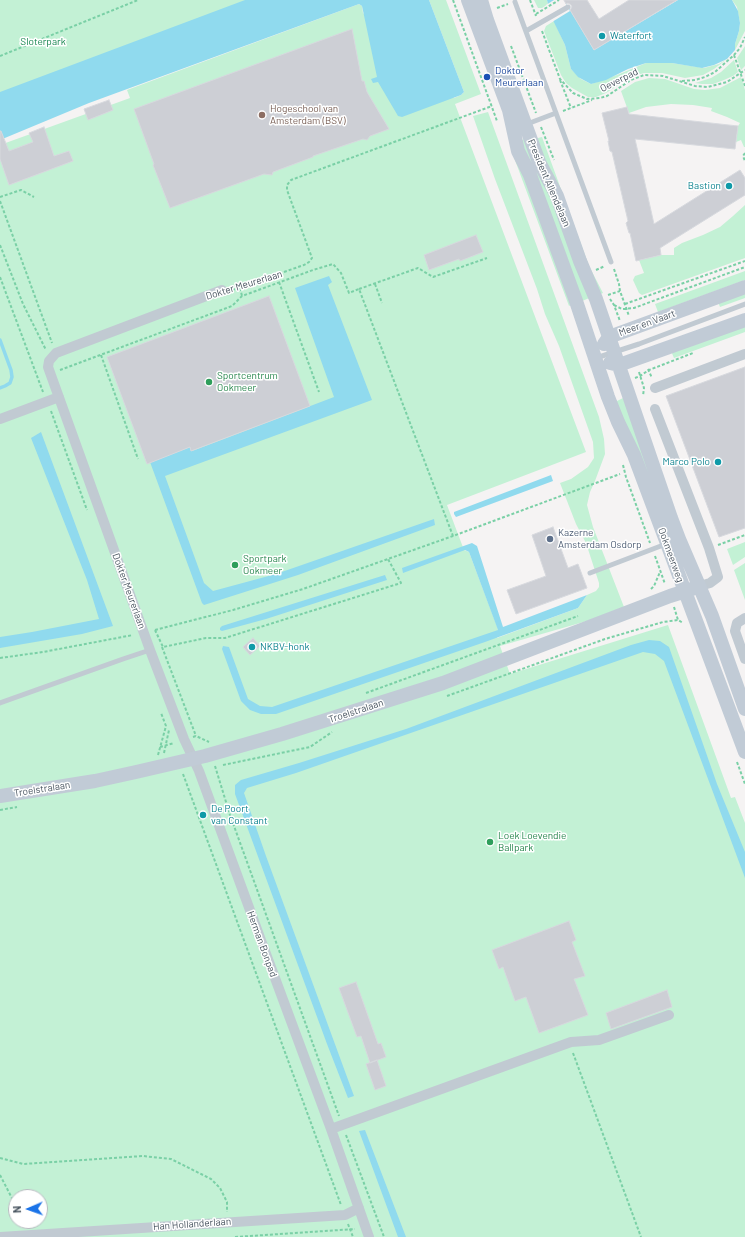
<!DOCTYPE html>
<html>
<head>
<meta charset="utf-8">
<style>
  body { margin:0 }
  #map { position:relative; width:745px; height:1237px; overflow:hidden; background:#f5f3f3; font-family:Barlow,sans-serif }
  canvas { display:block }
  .north { position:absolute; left:8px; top:1189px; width:40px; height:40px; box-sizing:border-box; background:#fff; border:1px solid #b7bbc0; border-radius:50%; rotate:268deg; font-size:11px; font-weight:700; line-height:16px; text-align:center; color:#4a5661 }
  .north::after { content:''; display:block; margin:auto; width:14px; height:18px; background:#1a73e8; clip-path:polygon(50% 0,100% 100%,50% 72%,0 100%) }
</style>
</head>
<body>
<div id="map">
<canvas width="745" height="1237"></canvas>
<div class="north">N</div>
</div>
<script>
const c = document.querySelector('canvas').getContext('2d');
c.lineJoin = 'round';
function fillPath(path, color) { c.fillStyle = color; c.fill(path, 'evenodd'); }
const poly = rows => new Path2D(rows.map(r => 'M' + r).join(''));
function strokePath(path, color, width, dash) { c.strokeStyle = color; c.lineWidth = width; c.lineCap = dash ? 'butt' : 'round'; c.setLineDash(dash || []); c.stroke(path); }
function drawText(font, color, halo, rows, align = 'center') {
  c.font = font + ' Barlow,sans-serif'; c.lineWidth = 3; c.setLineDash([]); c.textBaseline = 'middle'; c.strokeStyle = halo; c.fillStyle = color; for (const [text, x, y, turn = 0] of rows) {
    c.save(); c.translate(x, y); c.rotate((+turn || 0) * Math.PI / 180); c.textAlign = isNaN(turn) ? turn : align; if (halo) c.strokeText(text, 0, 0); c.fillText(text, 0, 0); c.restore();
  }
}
fillPath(poly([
  [0,0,287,0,0,104],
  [429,0,446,0,481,94,455,104,586,452,447,505,464,550,469,552,498,629,497,638,578,608,587,595,596,591,599,587,599,583,586,543,576,524,560,483,571,479,588,467,594,458,593,442,559,346,545,314,537,289,495,179,473,116,488,112,599,417,604,439,605,454,595,481,590,492,587,505,593,527,624,607,587,621,500,646,510,674,668,625,731,798,735,797,745,823,745,1237,0,1237,0,145,130,98,127,90,359,4,362,6,363,13,454,98,461,95,464,92],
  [16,1197,40,1197,40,1221,16,1221],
  [534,0,547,0,548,4,542,8,538,8],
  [732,0,745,0,745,31,735,50,735,44,739,31,740,23,737,7],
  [554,21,565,45,571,69,581,79,591,84,617,75,646,63,672,63,704,68,719,64,727,59,714,69,703,75,685,78,662,73,644,73,633,76,606,93,596,97,588,97,572,88,566,83,561,75,544,31,546,26],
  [745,46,745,66,741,70,737,58],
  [734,60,738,72,733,76,724,80,713,84,702,84,695,83,711,78,721,72],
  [741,77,745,90,745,147,744,147,741,140,736,142,738,126,740,123,727,117,711,111,712,108,693,105,671,104,646,107,629,113,621,91,635,82,649,78,665,79,694,89,705,90,720,88],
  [525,137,592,297,582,301,521,142],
  [542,137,589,266,603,293,598,295,534,139],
  [515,151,571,305,569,306,512,152],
  [745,205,745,258,642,295,639,293,633,280,635,276,644,273,639,260,661,255,674,255,674,248,682,243,703,235,720,227,733,216],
  [745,271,745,280,658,312,655,304],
  [745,292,745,298,720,307,718,302],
  [745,323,745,332,674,358,671,351],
  [623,398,667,519,615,402],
  [745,542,745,557,733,565,727,549],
  [745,563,745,600,734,570]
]), '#c3f1d5');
fillPath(poly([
  [245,0,429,0,464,92,461,95,402,117,398,116,378,82,373,83,371,79,377,77,362,6,359,4,89,103,0,140,0,92],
  [547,0,564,0,594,50,678,0,732,0,738,11,740,23,739,31,735,44,735,50,727,59,714,65,702,68,672,63,646,63,628,69,606,80,591,84,578,77,571,69,565,45,548,10,548,4],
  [329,276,332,282,328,285,372,400,165,476,204,583,213,591,276,574,434,519,435,525,298,575,204,605,202,603,150,462,190,447,192,451,334,397,295,288],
  [41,432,113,626,82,634,0,648,0,637,32,632,99,619,87,580,31,438],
  [551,475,553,481,456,517,454,514,454,512],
  [472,543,477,546,503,627,587,595,578,608,485,642,276,714,261,714,250,710,241,701,222,649,223,646,229,647,248,699,260,706,272,707,498,630,469,552,465,550,403,573,402,568],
  [385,575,387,580,266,619,222,631,220,630,220,628,222,626],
  [649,640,660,641,669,647,717,784,745,852,745,878,664,661,655,654,643,652,296,773,247,788,244,793,266,856,354,1096,348,1098,327,1044,235,794,235,785,241,780,299,763,406,729,631,645],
  [365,1130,406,1237,398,1237,359,1131]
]), '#90daee');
fillPath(poly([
  [554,0,564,0,570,11,552,22,546,10,546,5]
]), '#f5f3f3');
strokePath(poly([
  [0,340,11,370,12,377,10,383,5,386,0,388]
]), '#90daee', 3.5);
const building = poly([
  [564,0,587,0,599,19,629,0,677,0,594,50,570,10,572,7,571,5,568,3,566,4,564,0],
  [352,29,362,81,364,81,367,92,389,129,370,136,367,140,363,139,313,156,313,157,273,172,272,175,264,174,170,208,153,165,154,164,134,109,352,29],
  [109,100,113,110,88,120,84,109,109,100],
  [627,107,629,114,738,126,735,149,635,139,654,224,740,170,745,178,745,195,660,248,661,255,636,261,630,233,629,233,626,223,628,221,612,152,610,151,608,141,609,141,602,113,627,107],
  [44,127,54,156,69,151,73,161,9,185,0,159,0,131,1,131,9,151,33,142,29,133,44,127],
  [476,235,483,252,460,261,459,259,429,270,424,255,476,235],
  [269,296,310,406,191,451,190,447,147,464,107,357,269,296],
  [745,367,745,528,719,537,666,396,745,367],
  [553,527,568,568,578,564,587,588,516,614,507,590,546,576,532,535,553,527],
  [253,638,260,646,250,655,243,647,253,638],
  [569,921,576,940,572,942,585,976,574,979,588,1015,539,1033,526,997,515,1001,503,967,499,969,492,950,569,921],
  [356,982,378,1044,381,1043,386,1057,370,1063,361,1036,357,1037,339,988,356,982],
  [667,990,672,1007,611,1029,606,1013,667,990],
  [377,1060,386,1086,375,1090,366,1064,377,1060]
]);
fillPath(building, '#cdcfd5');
strokePath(building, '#d7d9de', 1);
strokePath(poly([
  [453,0,497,121],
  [530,0,536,16],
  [497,8,508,4],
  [536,14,559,0],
  [542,31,560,79,573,93,587,99,600,98,607,96,631,80,644,75,663,76,695,86,708,87,727,82,745,70],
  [511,46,536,113],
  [734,55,745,86],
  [0,56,138,0],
  [560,80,571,108],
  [682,81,695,80,705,77,715,72,734,55,740,48,745,37],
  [563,111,592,100],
  [541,127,554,160],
  [745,153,743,156,745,161],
  [0,197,21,190,34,197],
  [0,201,52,343],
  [0,245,23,304,46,350],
  [614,269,619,284,620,291,629,316],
  [596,270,605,266],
  [0,277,43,392],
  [279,282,319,392],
  [375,284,382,303],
  [240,288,242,296],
  [359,289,418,268,433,277,487,258],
  [232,290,304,265,309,262,312,258,287,190,287,185,291,180,492,106],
  [608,295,620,291],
  [610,299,614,305,620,321],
  [625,304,745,261],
  [614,305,622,309,634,308,745,267],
  [101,355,138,459],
  [648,369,652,378],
  [60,370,232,306,242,296,313,270,333,264,341,273,349,293,359,289,453,536],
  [639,372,644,388,643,396],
  [635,378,640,376,649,370,693,353],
  [51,411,87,510],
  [623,465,626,477,650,543],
  [718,545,745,535],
  [655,556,665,584],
  [651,589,654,586,660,572],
  [674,607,678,620,683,623],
  [155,630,163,647,206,638,225,638,401,583,388,559],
  [155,630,233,610,303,589,453,536,620,474],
  [162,647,196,736],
  [0,658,43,652,133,635],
  [366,693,578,616],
  [447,696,605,639,663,622,678,620],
  [193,737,196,736,209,742],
  [160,747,174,743],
  [164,753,169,730],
  [158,755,166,726,161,713],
  [737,762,745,784],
  [223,765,310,747,332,732],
  [215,766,230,815,339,1116],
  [183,774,341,1205],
  [0,810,17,807],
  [573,1053,641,1237],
  [346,1135,384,1237],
  [0,1158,23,1164,143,1156,171,1159,211,1179,220,1188,227,1202,227,1212],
  [0,1175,16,1206],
  [24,1221,26,1225],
  [348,1224,353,1237],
  [235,1237,355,1229]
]), '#7ad0a6', 2, [3, 2]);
strokePath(poly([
  [515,2,611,262],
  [526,31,568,7],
  [527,124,556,113],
  [596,358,639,344,745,304],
  [590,573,666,544],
  [0,703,123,659,150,650]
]), '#c1cad2', 5);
strokePath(poly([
  [222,290,56,353,49,361,48,367,150,650,184,739,199,771,262,943,331,1129,369,1237],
  [655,388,745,354],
  [655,409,709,548,718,577,710,583,700,586],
  [0,419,59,397],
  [745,618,737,623,735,631,745,659],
  [331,1129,571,1042,599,1040,669,1015],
  [0,1237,345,1215,359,1208]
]), '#c1cad2', 10);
strokePath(poly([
  [468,0,509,110,518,151,530,175,576,301,608,397,618,422,634,455,745,752],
  [481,0,487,20,539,162,557,196,580,261,596,299,671,518,679,539,712,616,745,709],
  [604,344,609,337,745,287],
  [610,363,619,365,745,320],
  [0,796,95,781,136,772,205,756,282,734,443,683,670,596,692,589]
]), '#c1cbd6', 14);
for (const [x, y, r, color] of [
  [602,36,4,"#0f9aa8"],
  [487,77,4,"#1a4fb4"],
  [262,115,4,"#8d6e63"],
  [729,186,4,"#0f9aa8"],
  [209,382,4,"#2e9e5b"],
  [718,462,4,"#0f9aa8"],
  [550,539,4,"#5c6f8a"],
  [235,565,4,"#2e9e5b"],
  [252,647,4,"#0f9aa8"],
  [203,815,4,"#0f9aa8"],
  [490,842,4,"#2e9e5b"]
]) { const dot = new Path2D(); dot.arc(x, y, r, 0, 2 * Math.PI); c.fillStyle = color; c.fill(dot); strokePath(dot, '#fff', 1.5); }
drawText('10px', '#0d838f', '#fff', [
  ["Waterfort",610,36],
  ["Bastion",721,186,"right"],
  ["Marco Polo",710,462,"right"],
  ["NKBV-honk",260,647],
  ["De Poort",211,809],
  ["van Constant",211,821]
], 'left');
drawText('10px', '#17864f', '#fff', [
  ["Sloterpark",43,42]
]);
drawText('10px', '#164399', '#fff', [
  ["Doktor",495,71],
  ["Meurerlaan",495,83]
], 'left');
drawText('10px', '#4a5661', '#fff', [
  ["Oeverpad",619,80,-27],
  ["President Allendelaan",549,183,67],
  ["Dokter Meurerlaan",244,285,-17],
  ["Meer en Vaart",647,323,-20],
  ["Ookmeerweg",671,555,70],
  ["Dokter Meurerlaan",129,591,70],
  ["Troelstralaan",356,711,-18],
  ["Troelstralaan",42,789,-9],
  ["Herman Bonpad",262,944,70],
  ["Han Hollanderlaan",192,1224,-4]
]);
drawText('10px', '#785e54', '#fff', [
  ["Hogeschool van",270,109],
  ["Amsterdam (BSV)",270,121]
], 'left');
drawText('10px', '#27864d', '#fff', [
  ["Sportcentrum",217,376],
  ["Ookmeer",217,388],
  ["Sportpark",243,559],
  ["Ookmeer",243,571],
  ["Loek Loevendie",498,836],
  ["Ballpark",498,848]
], 'left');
drawText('10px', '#4e5e75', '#fff', [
  ["Kazerne",558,533],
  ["Amsterdam Osdorp",558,545]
], 'left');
</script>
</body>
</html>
